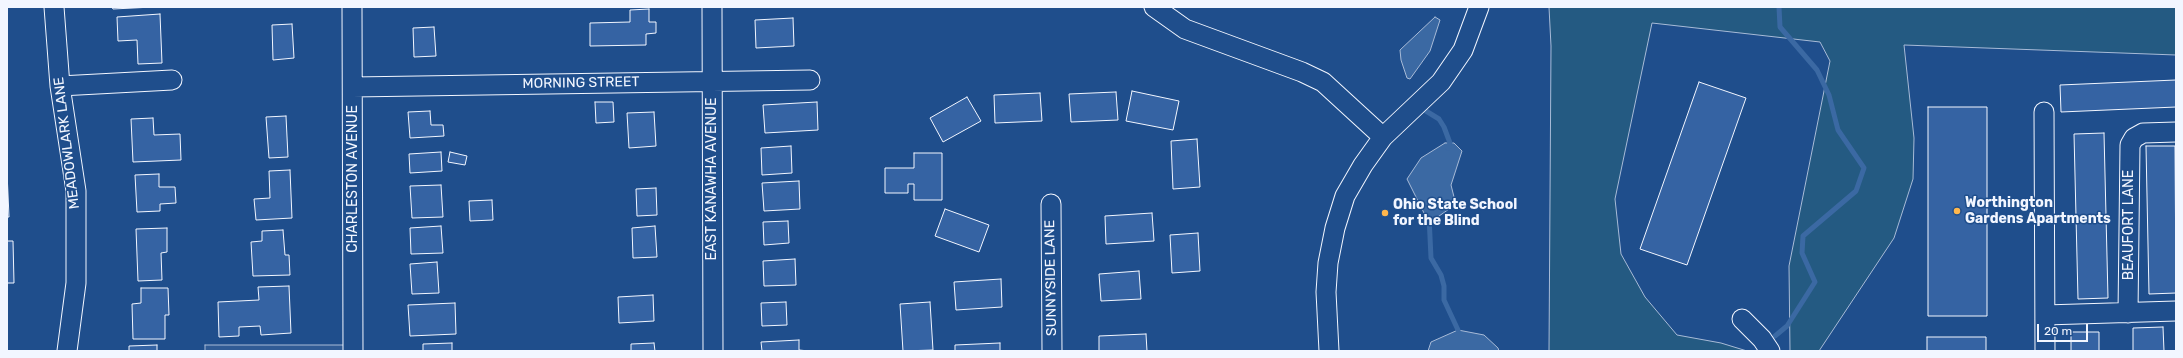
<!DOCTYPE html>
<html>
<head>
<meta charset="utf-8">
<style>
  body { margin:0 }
  #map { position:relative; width:2183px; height:358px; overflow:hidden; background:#1f4e8c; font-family:Rubik,sans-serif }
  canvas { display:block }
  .frame { position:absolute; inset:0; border:8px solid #f2f6ff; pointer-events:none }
  .scale { position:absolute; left:2037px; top:324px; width:51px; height:18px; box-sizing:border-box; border:2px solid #f2f6ff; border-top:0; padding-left:5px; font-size:12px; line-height:14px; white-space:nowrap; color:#f2f6ff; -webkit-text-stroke:3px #1f4e8c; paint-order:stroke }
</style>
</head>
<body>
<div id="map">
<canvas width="2183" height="358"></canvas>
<div class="frame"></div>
<div class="scale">20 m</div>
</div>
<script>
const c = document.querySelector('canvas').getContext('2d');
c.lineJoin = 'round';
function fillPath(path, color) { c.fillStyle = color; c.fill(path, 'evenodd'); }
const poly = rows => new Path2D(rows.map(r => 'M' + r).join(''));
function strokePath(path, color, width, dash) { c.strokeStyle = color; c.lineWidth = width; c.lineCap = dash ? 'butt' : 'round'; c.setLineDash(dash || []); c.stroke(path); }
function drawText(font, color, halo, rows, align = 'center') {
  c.font = font + ' Rubik,sans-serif'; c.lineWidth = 3; c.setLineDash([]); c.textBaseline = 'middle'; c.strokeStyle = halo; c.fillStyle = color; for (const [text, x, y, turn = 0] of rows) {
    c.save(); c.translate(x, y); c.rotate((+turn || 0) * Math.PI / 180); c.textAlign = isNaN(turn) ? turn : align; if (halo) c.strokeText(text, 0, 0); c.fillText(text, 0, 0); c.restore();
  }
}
const green = poly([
  [1549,7,2176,7,2176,55,1904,45,1914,138,1913,179,1894,238,1819,351,1790,351,1789,266,1830,61,1820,42,1652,23,1615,199,1621,254,1645,297,1677,335,1721,343,1747,351,1549,351,1551,46,1549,7]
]);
fillPath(green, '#245a82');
strokePath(green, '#a8bbd7', 1);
const parking = poly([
  [205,345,353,345,353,351,205,351,205,345]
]);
fillPath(parking, '#305b95');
strokePath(parking, '#a8bbd7', 1);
const water = poly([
  [1435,17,1440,20,1430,51,1410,79,1407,78,1401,60,1400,50,1435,17],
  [1445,143,1454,143,1462,151,1451,185,1455,201,1452,207,1429,223,1407,179,1421,158,1445,143],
  [1458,330,1484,335,1498,348,1499,351,1428,351,1431,342,1458,330]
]);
fillPath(water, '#3b69a3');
strokePath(water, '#a8bbd7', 1);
strokePath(poly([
  [1426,111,1439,119,1444,127,1450,143,1448,148],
  [1429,216,1431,258,1441,275,1444,286,1444,300,1458,330],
  [1775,336,1787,326,1815,282,1802,253,1803,236,1856,191,1864,168,1838,130,1829,95,1817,70,1780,27,1779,7]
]), '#3b69a3', 5);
const building = poly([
  [112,7,153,7,113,9,112,7],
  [649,9,649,22,656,22,656,33,646,34,646,45,590,46,590,23,630,22,630,10,649,9],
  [160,14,162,63,138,64,137,40,118,41,117,17,160,14],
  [793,18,794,46,756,48,755,20,793,18],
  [292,24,294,58,273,60,272,25,292,24],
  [434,27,436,56,414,57,413,28,434,27],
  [2176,80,2176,107,2061,112,2060,85,2176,80],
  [1699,82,1746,98,1687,265,1640,249,1699,82],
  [1132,91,1179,101,1173,130,1126,121,1132,91],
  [1116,92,1118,120,1071,122,1069,94,1116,92],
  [1040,93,1042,121,995,123,994,95,1040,93],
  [967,97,981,121,943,142,930,118,967,97],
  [595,102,613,102,614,122,596,123,595,102],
  [817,102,818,130,765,133,763,105,817,102],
  [1928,107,1987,107,1987,316,1928,316,1928,107],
  [430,111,431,125,443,125,444,136,410,138,408,112,430,111],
  [654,112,656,146,629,148,627,113,654,112],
  [286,116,288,157,269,158,266,117,286,116],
  [153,118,154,135,180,134,181,160,133,162,131,119,153,118],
  [2104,133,2108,298,2078,299,2074,134,2104,133],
  [1197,139,1200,187,1173,189,1171,141,1197,139],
  [791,146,792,173,762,175,761,148,791,146],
  [2146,146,2175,146,2176,293,2149,294,2146,146],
  [441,152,442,171,410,173,409,154,441,152],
  [450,152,467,156,465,165,448,162,450,152],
  [914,153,942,153,942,200,914,200,914,184,908,184,908,193,885,193,885,168,914,168,914,153],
  [290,170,292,218,256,220,254,199,270,198,269,171,290,170],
  [7,172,9,217,7,217,7,172],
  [159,174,159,187,175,187,176,203,160,204,160,211,137,212,135,175,159,174],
  [799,181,800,209,764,211,762,183,799,181],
  [441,185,443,217,412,218,410,186,441,185],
  [656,188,657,215,637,216,636,189,656,188],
  [492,200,493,220,470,221,469,201,492,200],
  [945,209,989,225,979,252,935,236,945,209],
  [1152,213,1154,241,1106,244,1105,216,1152,213],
  [788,221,789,243,764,245,763,222,788,221],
  [441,226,443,253,411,254,410,228,441,226],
  [655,226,657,257,633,258,632,228,655,226],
  [167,228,167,252,161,253,162,280,138,281,136,229,167,228],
  [283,230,285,255,289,255,290,275,253,276,251,242,262,241,262,231,283,230],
  [1198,233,1200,271,1172,273,1170,235,1198,233],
  [7,241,13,241,14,283,7,283,7,241],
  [795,259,796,285,764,286,763,261,795,259],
  [437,262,439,293,412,294,410,264,437,262],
  [1139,271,1141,299,1101,301,1099,274,1139,271],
  [1001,279,1002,307,956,310,954,282,1001,279],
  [289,286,291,333,261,335,260,326,239,327,239,336,219,337,218,302,259,300,258,287,289,286],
  [141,288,168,288,169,315,165,315,165,339,133,339,132,304,141,303,141,288],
  [653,295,654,321,619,323,618,297,653,295],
  [786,302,787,325,762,326,761,303,786,302],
  [930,302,933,350,903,351,900,304,930,302],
  [455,303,456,334,410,336,408,305,455,303],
  [2163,327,2164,351,2133,351,2133,328,2163,327],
  [2071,332,2099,332,2099,351,2071,351,2071,332],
  [1146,334,1147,351,1099,351,1099,336,1146,334],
  [1927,337,1986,337,1986,351,1927,351,1927,337],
  [799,340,799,350,809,351,762,351,761,342,799,340],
  [452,343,452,351,423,351,423,344,452,343],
  [654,343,655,351,631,351,631,344,654,343],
  [1000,343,1000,351,955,351,955,345,1000,343],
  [157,345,157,351,129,351,129,346,157,345]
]);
fillPath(building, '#3563a3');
strokePath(building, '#f2f6ff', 1);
const minor = poly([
  [54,7,60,86,76,191,76,283,67,351],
  [352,7,353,351],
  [712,7,713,351],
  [1154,7,1185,29,1302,72,1323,82,1383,137,1363,165,1345,196,1335,228,1328,263,1326,292,1329,351],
  [60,86,172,80],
  [353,87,810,80],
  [2044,112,2045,351],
  [1383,137,1441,82,1463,50,1479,7],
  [1051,204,1052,351],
  [2128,313,2130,145,2134,138,2143,133,2176,132],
  [2045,315,2176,311],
  [1742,319,1762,339,1770,351]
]);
strokePath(minor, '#f2f6ff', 21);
strokePath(minor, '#1f4e8c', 19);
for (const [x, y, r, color] of [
  [1957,211,4,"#ffb74d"],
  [1385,213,4,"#ffb74d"]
]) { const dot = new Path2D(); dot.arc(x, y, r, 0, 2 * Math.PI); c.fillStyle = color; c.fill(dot); strokePath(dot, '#1f4e8c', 1.5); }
drawText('14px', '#f2f6ff', '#1f4e8c', [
  ["MORNING STREET",581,83,-1],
  ["MEADOWLARK LANE",67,143,-97],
  ["CHARLESTON AVENUE",353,179,-90],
  ["EAST KANAWHA AVENUE",712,179,-90],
  ["BEAUFORT LANE",2129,225,-90],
  ["SUNNYSIDE LANE",1051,278,-91]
]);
drawText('bold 14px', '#f2f6ff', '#1f4e8c', [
  ["Worthington",1965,203],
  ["Gardens Apartments",1965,219],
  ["Ohio State School",1393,205],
  ["for the Blind",1393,221]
], 'left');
</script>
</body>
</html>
